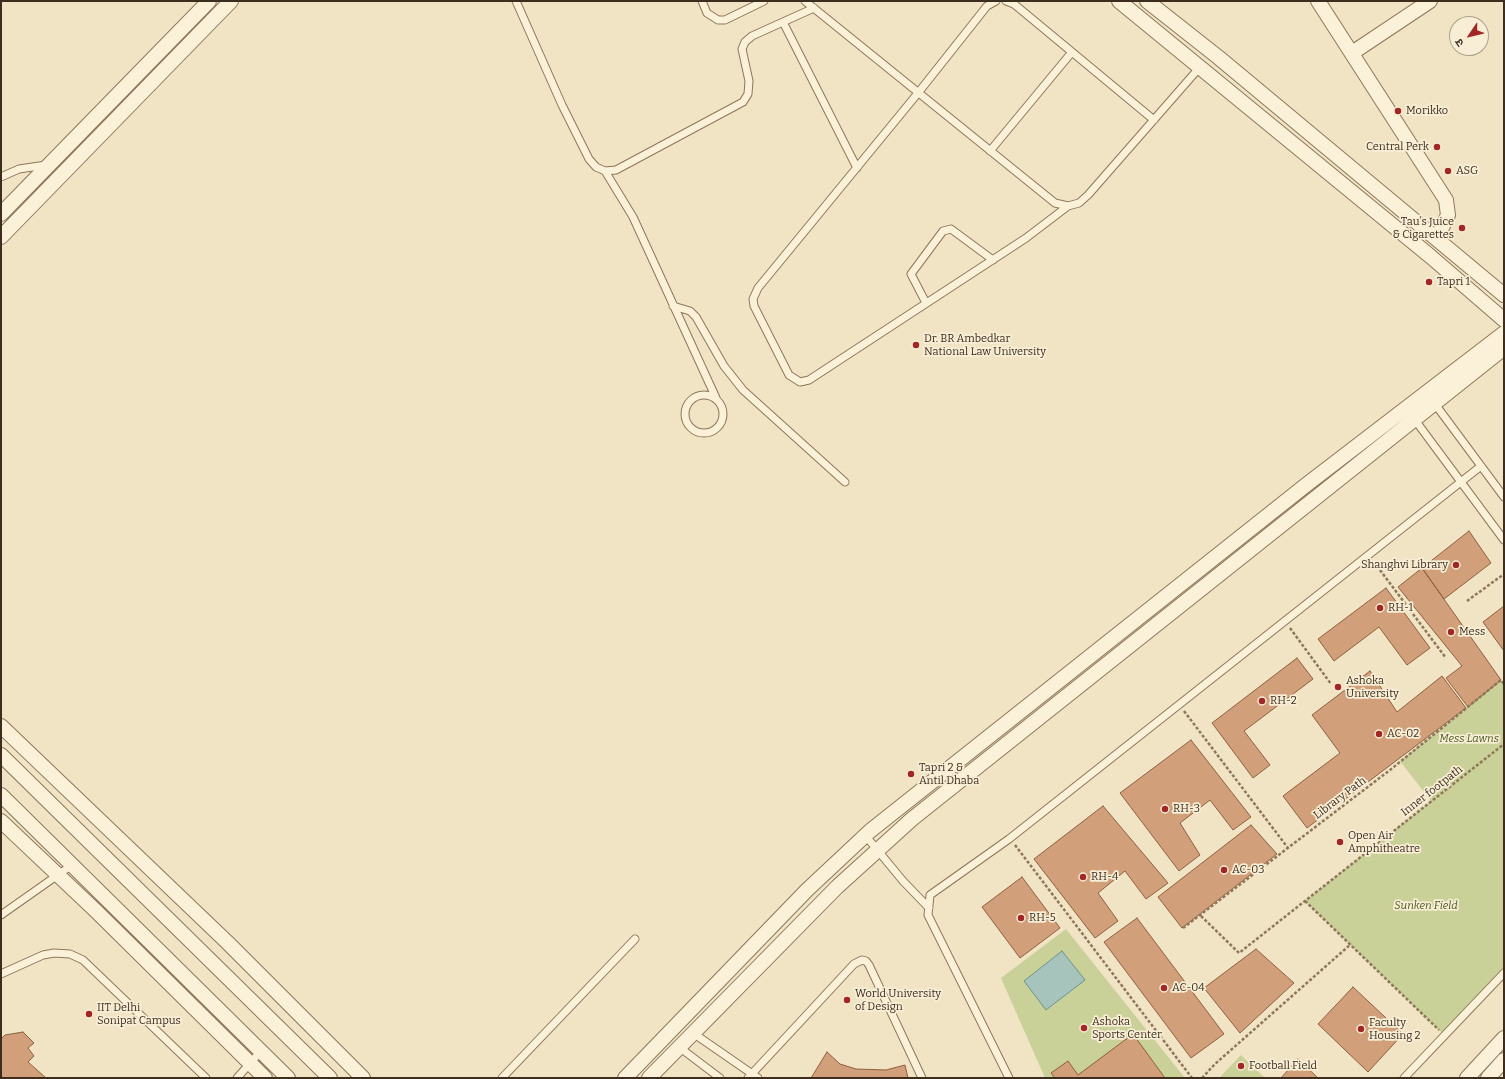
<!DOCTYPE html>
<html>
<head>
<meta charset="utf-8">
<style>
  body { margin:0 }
  #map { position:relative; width:1505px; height:1079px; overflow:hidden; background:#f1e4c5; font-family:Bitter,"Noto Sans Devanagari",serif }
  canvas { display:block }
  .frame { position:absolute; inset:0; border:2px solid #3d2d1e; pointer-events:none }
  .north { position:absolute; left:1449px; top:16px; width:40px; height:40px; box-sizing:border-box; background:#f8eed5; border:1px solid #ada18c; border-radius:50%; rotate:235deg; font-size:11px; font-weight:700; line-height:16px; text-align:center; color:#3d2d1e }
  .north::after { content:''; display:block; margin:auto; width:14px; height:18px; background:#a02726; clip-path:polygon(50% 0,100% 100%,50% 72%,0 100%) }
</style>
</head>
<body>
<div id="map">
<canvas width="1505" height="1079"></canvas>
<div class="frame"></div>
<div class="north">उ</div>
</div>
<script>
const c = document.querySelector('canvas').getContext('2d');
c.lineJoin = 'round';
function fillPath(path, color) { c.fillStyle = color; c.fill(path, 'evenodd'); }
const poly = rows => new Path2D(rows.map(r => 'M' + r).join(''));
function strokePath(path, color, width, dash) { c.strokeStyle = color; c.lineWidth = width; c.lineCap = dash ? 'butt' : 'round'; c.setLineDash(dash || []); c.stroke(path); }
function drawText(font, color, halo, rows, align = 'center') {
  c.font = font + ' Bitter,serif'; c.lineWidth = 3.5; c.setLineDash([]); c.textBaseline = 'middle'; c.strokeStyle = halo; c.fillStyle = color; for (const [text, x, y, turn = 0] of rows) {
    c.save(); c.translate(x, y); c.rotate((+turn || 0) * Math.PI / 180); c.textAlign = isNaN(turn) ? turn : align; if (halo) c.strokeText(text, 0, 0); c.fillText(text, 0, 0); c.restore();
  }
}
fillPath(poly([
  [1501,680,1504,684,1504,973,1444,1035,1305,901,1431,801,1400,761],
  [1066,929,1185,1078,1045,1078,1001,978],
  [1241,1055,1265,1078,1219,1078]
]), '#c9d098');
const water = poly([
  [1062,951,1085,980,1046,1010,1024,981,1062,951]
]);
fillPath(water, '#a7c4bc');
strokePath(water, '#6d938a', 1);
const building = poly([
  [1469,531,1491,563,1444,599,1422,568,1469,531],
  [1422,568,1501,680,1468,707,1446,678,1462,666,1398,587,1422,568],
  [1386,588,1430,648,1407,665,1379,627,1334,661,1318,639,1386,588],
  [1504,606,1504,651,1483,622,1504,606],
  [1297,658,1313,679,1244,731,1270,765,1253,778,1212,723,1297,658],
  [1370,671,1397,712,1442,676,1466,708,1307,828,1283,796,1340,753,1312,715,1370,671],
  [1191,740,1251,817,1233,830,1210,800,1180,823,1200,855,1179,871,1120,793,1191,740],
  [1103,806,1168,883,1146,899,1125,871,1098,893,1118,921,1095,938,1034,859,1103,806],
  [1251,825,1277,854,1182,928,1158,897,1251,825],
  [1022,877,1060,928,1020,958,982,907,1022,877],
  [1137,918,1224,1034,1191,1058,1104,942,1137,918],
  [1256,949,1294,983,1240,1033,1204,988,1256,949],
  [1353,987,1403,1034,1368,1072,1318,1024,1353,987],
  [23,1032,34,1043,28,1048,34,1056,28,1062,46,1078,1,1078,1,1039,5,1035,23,1032],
  [1133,1034,1165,1078,1055,1078,1051,1073,1068,1061,1078,1075,1133,1034],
  [827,1052,840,1064,856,1069,886,1070,905,1065,908,1078,811,1078,827,1052],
  [1298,1059,1318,1078,1281,1078,1298,1059]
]);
fillPath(building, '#d19f79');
strokePath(building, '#8e5f3e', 1);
const service = poly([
  [516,1,562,105,589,159,596,167,605,171,616,170,743,102,748,94,749,81,742,49,745,42,752,36,814,8],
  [702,1,707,13,718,20,725,20,764,1],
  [805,1,1055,203,1068,206,1079,203,1088,195,1200,67],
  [996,1,987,6,918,93,758,288,753,299,754,306,789,375,800,382,809,380,1026,238,1068,206],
  [1006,1,1014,4,1154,120],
  [783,22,857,168],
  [990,151,1072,52],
  [605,171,633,217,716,398],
  [1,177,19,169,46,165],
  [926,303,911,274,943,231,951,229,993,260],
  [673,306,690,311,696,317,724,366,743,390,845,482],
  '685 414a19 19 0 1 1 38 0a19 19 0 1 1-38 0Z',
  [1435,404,1504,497],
  [1415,420,1504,540],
  [865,835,903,881,929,908],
  [1,915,72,865],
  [1,974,43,955,54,953,70,954,83,960,206,1078],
  [693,1033,758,1078],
  [679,1047,720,1078],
  [237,1078,261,1051],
  [502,1078,635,939],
  [748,1078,854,964,862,960,866,961,869,965,922,1078],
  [1009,1078,928,915,930,895,1009,839,1481,466],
  [1404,1078,1504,973]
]);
const minor = poly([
  [1119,1,1430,256,1504,320],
  [1147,1,1218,57,1504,295],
  [1318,1,1446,200,1448,215,1437,238],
  [1352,53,1430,1],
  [1,214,209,1],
  [1,237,231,1],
  [1,726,228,943,363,1078],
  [1,755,330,1078],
  [1,795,288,1078],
  [1,821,96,911,265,1078],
  [625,1078,807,890,870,831,1306,485,1504,333],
  [649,1078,837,887,912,819,1504,348],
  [1467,1078,1504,1038],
  [1488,1078,1504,1060]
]);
strokePath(service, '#8d765a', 9);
strokePath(minor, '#8d765a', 16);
strokePath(poly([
  [1374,562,1446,658],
  [1467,601,1504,574],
  [1290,628,1331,684],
  [1184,711,1288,848],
  [1015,845,1192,1078],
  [1305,901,1439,1030],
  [1201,916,1239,953,1504,744],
  [1183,928,1390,770,1501,680,1504,684],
  [1202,1078,1215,1064,1351,944]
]), '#8d765a', 2.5, [3, 2]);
strokePath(service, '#fbf1d9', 7);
strokePath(minor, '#fbf1d9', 14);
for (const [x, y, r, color] of [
  [1398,111,4,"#a02726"],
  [1437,147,4,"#a02726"],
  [1448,171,4,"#a02726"],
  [1462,228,4,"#a02726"],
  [1429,282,4,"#a02726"],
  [916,345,4,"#a02726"],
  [1456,565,4,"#a02726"],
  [1380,608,4,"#a02726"],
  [1451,632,4,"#a02726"],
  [1338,687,4,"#a02726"],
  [1262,701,4,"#a02726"],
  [1379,734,4,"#a02726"],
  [911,774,4,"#a02726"],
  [1165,809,4,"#a02726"],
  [1340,842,4,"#a02726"],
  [1224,870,4,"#a02726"],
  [1083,877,4,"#a02726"],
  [1021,918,4,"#a02726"],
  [1164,988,4,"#a02726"],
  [847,1000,4,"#a02726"],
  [89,1014,4,"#a02726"],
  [1084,1028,4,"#a02726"],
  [1361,1029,4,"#a02726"],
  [1241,1066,4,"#a02726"]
]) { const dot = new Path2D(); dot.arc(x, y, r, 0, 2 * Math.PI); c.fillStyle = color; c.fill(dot); strokePath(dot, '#f8eed5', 1.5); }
drawText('11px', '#3d2d1e', '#f8eed5', [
  ["Morikko",1406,111],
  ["Central Perk",1429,147,"right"],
  ["ASG",1456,171],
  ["Tau's Juice",1454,222,"right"],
  ["& Cigarettes",1454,235,"right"],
  ["Tapri 1",1437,282],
  ["Dr. BR Ambedkar",924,339],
  ["National Law University",924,352],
  ["Shanghvi Library",1448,565,"right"],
  ["RH-1",1388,608],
  ["Mess",1459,632],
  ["Ashoka",1346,681],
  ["University",1346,694],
  ["RH-2",1270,701],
  ["AC-02",1387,734],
  ["Tapri 2 &",919,768],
  ["Antil Dhaba",919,781],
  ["RH-3",1173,809],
  ["Open Air",1348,836],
  ["Amphitheatre",1348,849],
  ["AC-03",1232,870],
  ["RH-4",1091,877],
  ["RH-5",1029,918],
  ["AC-04",1172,988],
  ["World University",855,994],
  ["of Design",855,1007],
  ["IIT Delhi",97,1008],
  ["Sonipat Campus",97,1021],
  ["Ashoka",1092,1022],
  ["Sports Center",1092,1035],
  ["Faculty",1369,1023],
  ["Housing 2",1369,1036],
  ["Football Field",1249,1066]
], 'left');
drawText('italic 11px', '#4c5a24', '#f8eed5', [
  ["Mess Lawns",1469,739],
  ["Sunken Field",1426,906]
]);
drawText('11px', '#3d2d1e', '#f8eed5', [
  ["Inner footpath",1432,791,-38],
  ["Library Path",1340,798,-37]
]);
</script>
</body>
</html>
